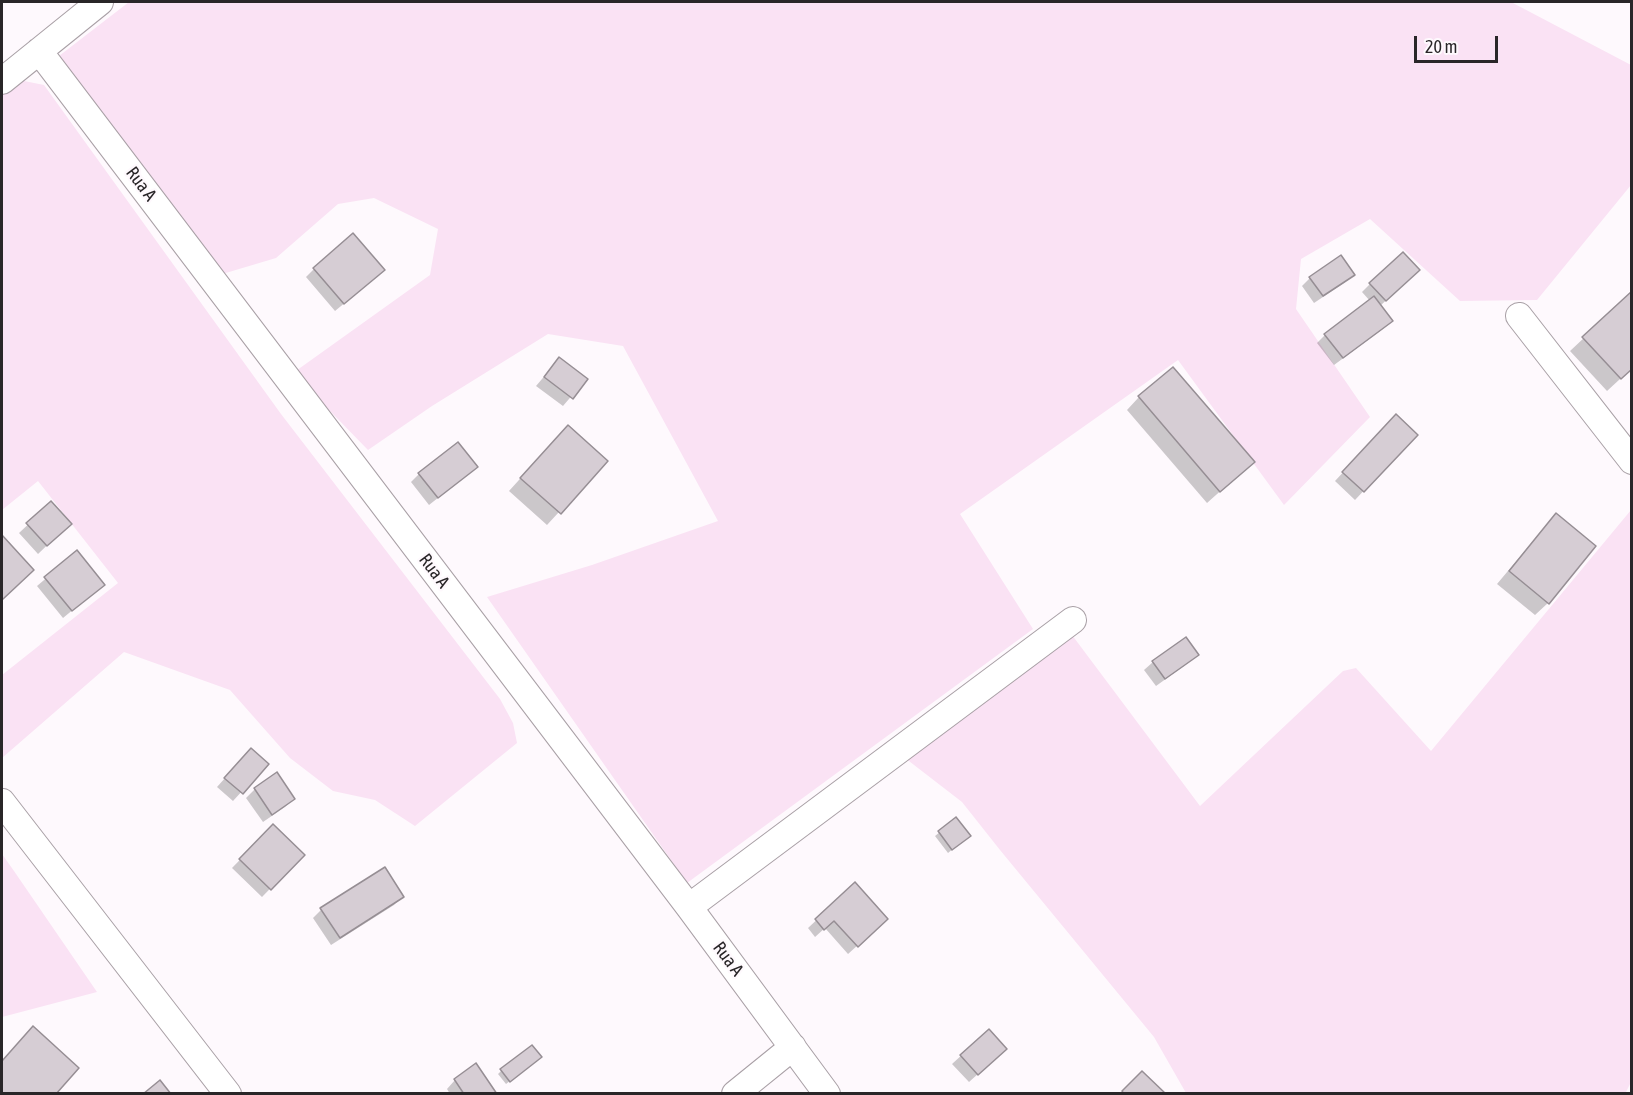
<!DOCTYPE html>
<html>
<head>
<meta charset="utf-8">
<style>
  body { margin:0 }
  #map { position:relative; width:1633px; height:1095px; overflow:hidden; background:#fef9fd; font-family:"Asap Condensed",sans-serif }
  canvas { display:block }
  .frame { position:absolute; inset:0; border:3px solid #292628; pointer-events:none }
  .scale { position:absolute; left:1414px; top:36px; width:84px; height:27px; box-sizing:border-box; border:3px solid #292628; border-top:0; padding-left:8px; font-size:18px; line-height:21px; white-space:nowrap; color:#292628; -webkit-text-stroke:4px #fef9fd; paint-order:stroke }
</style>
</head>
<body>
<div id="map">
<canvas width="1633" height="1095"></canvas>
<div class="frame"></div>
<div class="scale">20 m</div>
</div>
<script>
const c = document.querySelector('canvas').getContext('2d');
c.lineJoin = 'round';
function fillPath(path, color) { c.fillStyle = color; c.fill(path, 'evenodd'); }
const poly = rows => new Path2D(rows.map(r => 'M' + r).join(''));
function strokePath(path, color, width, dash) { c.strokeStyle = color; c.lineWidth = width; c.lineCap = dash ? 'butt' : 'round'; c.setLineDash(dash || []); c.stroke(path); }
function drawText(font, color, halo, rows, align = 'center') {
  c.font = font + ' "Asap Condensed",sans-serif'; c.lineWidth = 4.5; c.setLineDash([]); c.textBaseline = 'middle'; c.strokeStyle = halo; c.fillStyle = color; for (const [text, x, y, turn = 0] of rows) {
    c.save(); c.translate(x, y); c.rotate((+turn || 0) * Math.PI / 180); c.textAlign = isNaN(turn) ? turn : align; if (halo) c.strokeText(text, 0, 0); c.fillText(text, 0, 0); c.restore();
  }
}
fillPath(poly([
  [129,2,1511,2,1631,65,1631,185,1537,300,1460,301,1370,219,1301,259,1296,309,1370,417,1284,505,1178,360,960,514,1033,629,687,883,487,597,592,565,718,521,623,346,548,334,432,406,368,450,293,373,430,275,438,229,374,198,338,204,276,258,219,275,59,56],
  [24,81,44,85,281,414,500,699,513,723,517,743,415,826,375,800,333,791,290,758,230,690,124,652,2,758,2,675,118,583,38,481,2,510,2,94,14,84],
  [1631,510,1632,1080,1626,1092,1627,1093,1186,1093,1154,1037,1000,850,962,802,905,758,1069,631,1200,806,1343,671,1356,668,1431,751],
  [2,854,14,871,97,992,2,1017]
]), '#fae2f4');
fillPath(poly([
  [314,269,375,278,335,311,306,277],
  [1353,275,1344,283,1314,303,1302,286,1310,278],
  [1410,278,1380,306,1391,321,1383,329,1334,365,1317,343,1325,335,1370,301,1362,292,1370,284],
  [1632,293,1632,368,1607,391,1570,351],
  [559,359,586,379,563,406,536,386],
  [1139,397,1253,462,1207,503,1127,410],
  [1388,424,1416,435,1355,500,1335,481],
  [556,439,606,461,547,525,509,491],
  [476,467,467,475,429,505,411,482,419,474],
  [51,503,61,532,38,554,19,533],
  [1556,515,1548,603,1535,615,1497,584,1544,528],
  [2,537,32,570,2,599],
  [77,552,103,585,63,618,37,586],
  [1185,639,1197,654,1188,663,1156,686,1144,670,1153,662],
  [243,758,267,764,233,801,217,787],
  [277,774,293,799,285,807,263,822,246,798,255,789],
  [956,819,965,839,948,853,935,836],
  [273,826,303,855,262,897,232,868],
  [384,869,402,897,394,905,331,945,313,918,321,910],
  [855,884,878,927,848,954,825,928,815,937,808,928],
  [988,1031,997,1057,969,1082,952,1064],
  [536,1061,506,1084,498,1074,501,1071],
  [475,1066,495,1094,450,1094,447,1089,455,1080]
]), '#0003');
const building = poly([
  [353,233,385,270,344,304,313,268,353,233],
  [1403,252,1420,270,1386,301,1369,283,1403,252],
  [1341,255,1355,275,1323,296,1309,277,1341,255],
  [1632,291,1632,369,1621,379,1582,337,1632,291],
  [1374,296,1393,321,1343,358,1324,334,1374,296],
  [559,357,588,379,573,399,544,377,559,357],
  [1173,367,1255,462,1220,492,1138,396,1173,367],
  [1396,414,1418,435,1364,492,1342,472,1396,414],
  [568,425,608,461,561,514,520,478,568,425],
  [458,442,478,467,438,498,418,473,458,442],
  [51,501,72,524,47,546,26,523,51,501],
  [1556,513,1596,546,1549,604,1509,571,1556,513],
  [2,535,34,570,2,600,2,535],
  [77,550,105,585,72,611,44,577,77,550],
  [1186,637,1199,655,1165,679,1152,661,1186,637],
  [251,748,269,764,243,794,224,778,251,748],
  [277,772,295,799,272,815,254,788,277,772],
  [956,817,971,836,952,850,938,831,956,817],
  [273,824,305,855,271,890,239,859,273,824],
  [385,867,404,897,340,938,320,908,385,867],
  [855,882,888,919,858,947,834,921,824,930,815,919,855,882],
  [33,1026,79,1068,56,1094,2,1094,2,1061,33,1026],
  [989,1029,1007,1049,978,1075,960,1055,989,1029],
  [532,1045,542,1057,510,1082,500,1069,532,1045],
  [476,1063,497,1094,464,1094,454,1079,476,1063],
  [1142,1071,1166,1094,1124,1094,1122,1091,1142,1071],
  [160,1080,171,1094,143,1094,160,1080]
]);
fillPath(building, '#d6cdd4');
strokePath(building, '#968e94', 1.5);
const minor = poly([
  [39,51,689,907,827,1094],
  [2,81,100,2],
  [1519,316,1632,461],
  [2,802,228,1094],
  [689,907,1073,620],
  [735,1094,793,1047]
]);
strokePath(minor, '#a9a0a6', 28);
strokePath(minor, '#fff', 26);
drawText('18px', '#292628', '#fef9fd', [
  ["Rua A",141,184,53],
  ["Rua A",434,571,53],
  ["Rua A",728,959,53]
]);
</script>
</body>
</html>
